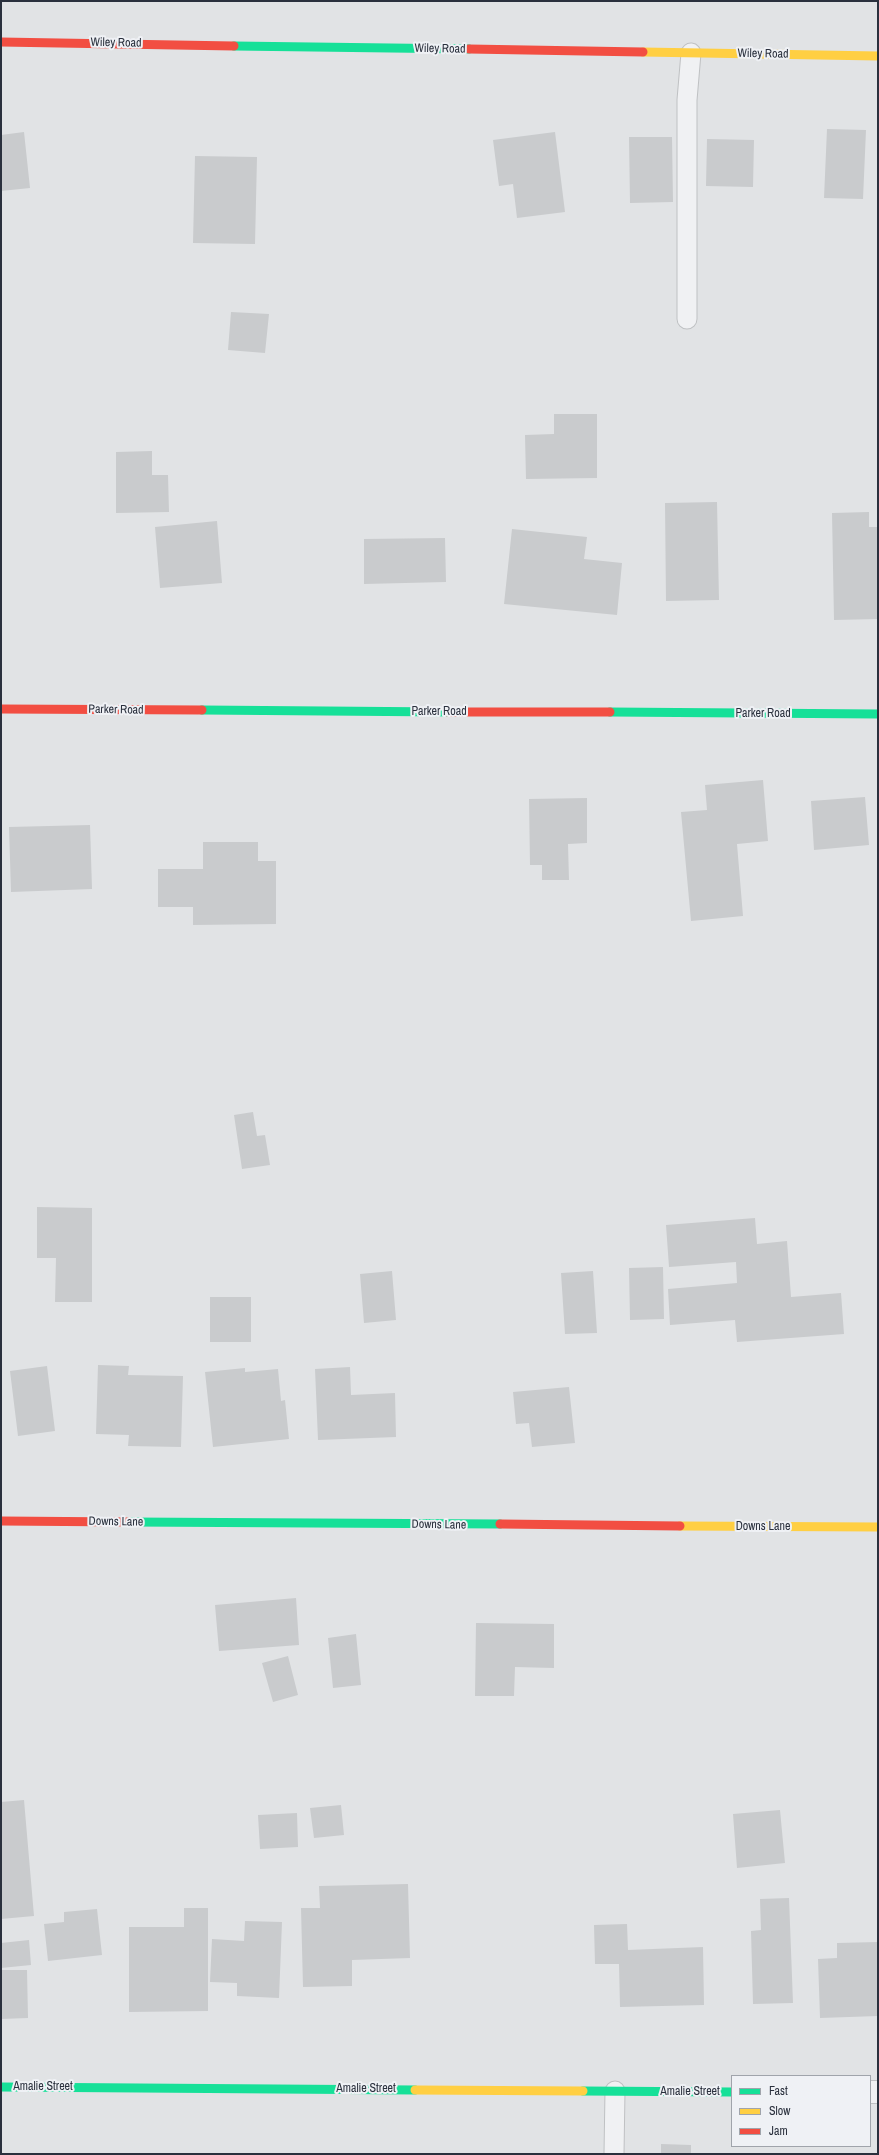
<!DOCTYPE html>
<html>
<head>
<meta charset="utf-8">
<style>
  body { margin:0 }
  #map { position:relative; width:879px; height:2155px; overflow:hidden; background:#e1e3e5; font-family:"Archivo Narrow",sans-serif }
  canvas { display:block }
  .frame { position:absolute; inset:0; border:2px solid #2a303d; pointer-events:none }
  .legend { position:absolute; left:731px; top:2075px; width:140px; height:72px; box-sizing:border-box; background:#eff1f5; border:1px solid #a0a4ab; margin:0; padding:5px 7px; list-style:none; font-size:12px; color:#2a303d }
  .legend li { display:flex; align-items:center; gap:8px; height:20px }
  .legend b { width:20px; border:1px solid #a0a4ab }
</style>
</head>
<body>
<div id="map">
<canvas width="879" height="2155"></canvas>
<div class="frame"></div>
<ul class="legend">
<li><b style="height:5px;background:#16e098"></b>Fast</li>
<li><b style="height:5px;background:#ffcf43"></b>Slow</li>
<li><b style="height:5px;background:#f24e42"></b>Jam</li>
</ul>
</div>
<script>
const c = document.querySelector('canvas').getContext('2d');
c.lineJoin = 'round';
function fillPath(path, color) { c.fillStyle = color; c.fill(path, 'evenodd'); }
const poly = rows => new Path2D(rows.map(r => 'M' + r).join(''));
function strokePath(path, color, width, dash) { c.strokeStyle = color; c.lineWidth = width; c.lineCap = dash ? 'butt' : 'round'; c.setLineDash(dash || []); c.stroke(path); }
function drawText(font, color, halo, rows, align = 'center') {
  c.font = font + ' "Archivo Narrow",sans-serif'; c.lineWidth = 4; c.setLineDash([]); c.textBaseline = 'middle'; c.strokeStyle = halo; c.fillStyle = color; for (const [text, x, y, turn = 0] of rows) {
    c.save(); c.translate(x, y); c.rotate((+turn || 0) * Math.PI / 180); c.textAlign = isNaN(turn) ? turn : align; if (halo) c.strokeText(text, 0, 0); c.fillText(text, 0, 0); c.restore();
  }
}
fillPath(poly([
  [827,129,866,130,863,199,824,198],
  [24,132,30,188,1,191,1,135],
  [555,132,565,212,517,218,513,184,499,186,493,140],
  [629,137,672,137,673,202,630,203],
  [707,139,754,140,753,187,706,186],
  [195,156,257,157,255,244,193,243],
  [231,312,269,314,265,353,228,350],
  [554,414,597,414,597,478,526,479,525,435,554,434],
  [152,451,152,475,168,475,169,512,116,513,116,452],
  [717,502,719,600,666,601,665,503],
  [869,512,869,527,878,527,878,619,834,620,832,513],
  [217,521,222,583,160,588,155,527],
  [512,529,587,537,584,559,622,563,617,615,504,604],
  [445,538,446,582,364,584,364,539],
  [763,780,768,841,737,844,743,916,691,921,681,812,707,810,705,785],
  [865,797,869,845,814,850,811,801],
  [587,798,587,843,568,844,569,880,542,880,542,865,530,865,529,799],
  [90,825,92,889,11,892,9,827],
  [203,842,258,842,258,861,276,861,276,924,193,925,193,907,158,907,158,869,203,869],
  [253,1112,257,1136,265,1135,270,1165,242,1169,234,1115],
  [37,1207,92,1208,92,1302,55,1302,56,1258,37,1258],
  [755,1218,757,1244,787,1241,791,1297,841,1293,844,1334,737,1342,735,1320,670,1325,668,1289,737,1283,736,1262,669,1267,666,1225],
  [663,1267,664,1319,630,1320,629,1268],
  [392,1271,396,1320,364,1323,360,1274],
  [593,1271,597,1333,565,1334,561,1273],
  [210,1297,251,1297,251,1342,210,1342],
  [98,1365,129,1366,128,1375,183,1376,181,1447,128,1446,129,1435,96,1434],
  [47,1366,55,1431,18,1436,10,1371],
  [350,1367,351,1395,395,1393,396,1437,318,1440,315,1369],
  [245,1368,245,1372,278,1369,281,1401,285,1400,289,1439,213,1447,205,1372],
  [569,1387,575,1443,532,1447,529,1423,516,1424,513,1392],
  [296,1598,299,1645,219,1651,215,1605],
  [476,1623,554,1624,554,1668,515,1667,514,1696,475,1696],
  [356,1634,361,1685,333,1688,328,1638],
  [288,1656,298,1695,273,1702,262,1663],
  [24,1800,34,1916,1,1919,1,1802],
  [341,1805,344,1835,314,1838,310,1808],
  [780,1810,785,1863,737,1868,733,1814],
  [297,1813,298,1847,260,1849,258,1815],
  [408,1884,410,1958,352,1960,352,1986,303,1987,301,1908,320,1908,319,1886],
  [789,1898,793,2003,753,2004,751,1931,761,1930,760,1899],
  [184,1908,208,1908,208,2011,129,2012,129,1927,184,1927],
  [97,1909,102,1955,48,1961,44,1924,64,1922,64,1912],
  [245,1921,282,1922,279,1998,237,1996,237,1983,210,1982,212,1939,244,1941],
  [627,1924,628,1950,703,1947,704,2005,620,2007,619,1964,595,1964,594,1925],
  [29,1940,31,1965,1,1968,1,1943],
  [878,1942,878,2016,820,2018,818,1959,837,1958,837,1943],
  [1,1970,27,1970,28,2018,1,2019],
  [661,2144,691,2145,691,2154,661,2154]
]), '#c9cbcd');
const lane = poly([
  [687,319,687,100,691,53],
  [614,2154,615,2091]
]);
const street = poly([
  [870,2092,878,2092]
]);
strokePath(lane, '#bfc1c3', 21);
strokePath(street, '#bfc1c3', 24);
strokePath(lane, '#f0f1f3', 19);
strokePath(street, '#f0f1f3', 22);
strokePath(poly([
  [234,46,469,49],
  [202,710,448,712],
  [610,712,878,714],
  [129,1522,500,1524],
  [1,2087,415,2090],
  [583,2091,732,2092]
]), '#16e098', 9);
strokePath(poly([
  [643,52,878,56],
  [680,1526,878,1527],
  [415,2090,583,2091]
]), '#ffcf43', 9);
strokePath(poly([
  [1,42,234,46],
  [469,49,643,52],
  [1,709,202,710],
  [448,712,610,712],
  [1,1521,129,1522],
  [500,1524,680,1526]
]), '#f24e42', 9);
drawText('12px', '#2a303d', '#eff1f5', [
  ["Wiley Road",116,43,1],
  ["Wiley Road",440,49,1],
  ["Wiley Road",763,54,1],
  ["Parker Road",116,710,1],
  ["Parker Road",439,712],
  ["Parker Road",763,714],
  ["Downs Lane",116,1522,1],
  ["Downs Lane",439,1525,1],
  ["Downs Lane",763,1527],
  ["Amalie Street",43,2087],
  ["Amalie Street",366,2089],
  ["Amalie Street",690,2092]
]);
</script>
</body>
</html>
